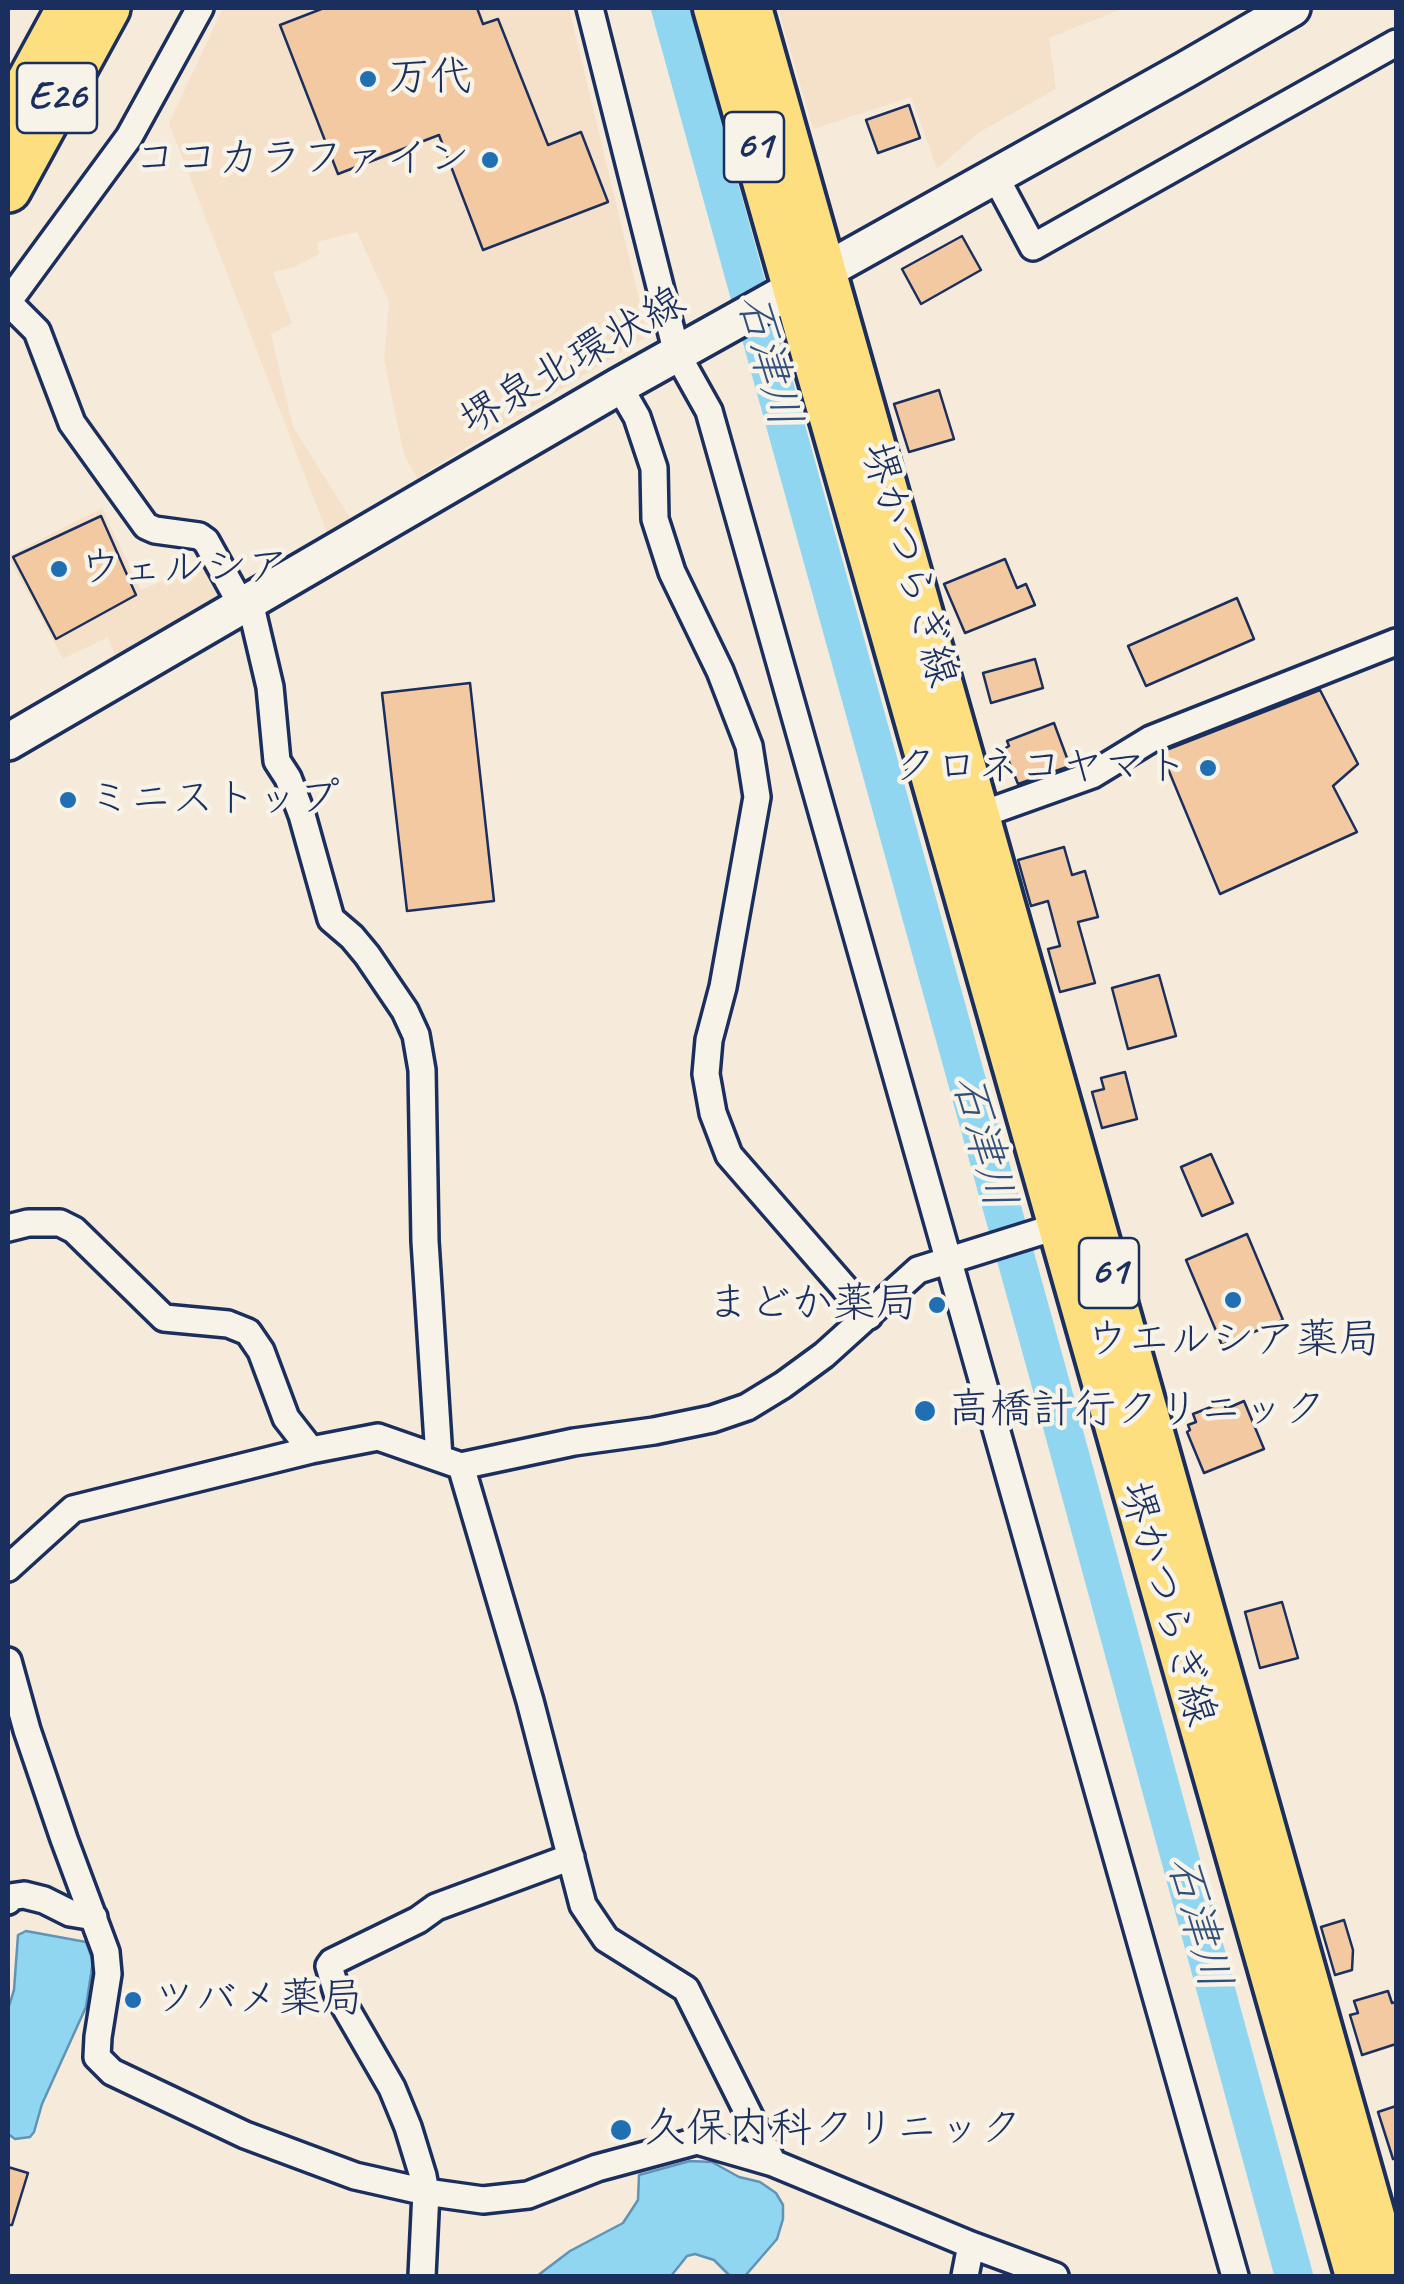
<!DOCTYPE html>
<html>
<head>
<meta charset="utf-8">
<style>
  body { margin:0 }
  #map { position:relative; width:1404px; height:2284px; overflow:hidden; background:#f6ebda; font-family:Caveat,sans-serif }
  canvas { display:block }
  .frame { position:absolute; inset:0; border:10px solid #1b2f5e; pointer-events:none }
</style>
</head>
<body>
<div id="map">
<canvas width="1404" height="2284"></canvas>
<div class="frame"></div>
</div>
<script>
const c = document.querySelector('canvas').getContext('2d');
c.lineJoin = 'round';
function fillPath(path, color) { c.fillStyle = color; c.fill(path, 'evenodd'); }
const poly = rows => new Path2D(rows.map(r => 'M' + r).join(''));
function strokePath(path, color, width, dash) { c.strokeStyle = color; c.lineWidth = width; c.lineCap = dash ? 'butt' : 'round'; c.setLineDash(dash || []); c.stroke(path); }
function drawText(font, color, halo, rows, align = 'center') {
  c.font = font + ' Caveat,"Klee One",sans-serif'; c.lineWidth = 9; c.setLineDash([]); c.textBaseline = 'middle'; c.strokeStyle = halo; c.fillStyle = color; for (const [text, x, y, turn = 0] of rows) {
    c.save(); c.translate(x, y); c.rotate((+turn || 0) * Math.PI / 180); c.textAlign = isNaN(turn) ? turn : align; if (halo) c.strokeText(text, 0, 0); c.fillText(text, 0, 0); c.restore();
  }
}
fillPath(poly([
  [223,8,569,8,648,336,417,478,404,455,384,360,389,302,357,232,317,242,319,254,295,267,273,272,292,323,271,334,293,427,352,521,329,538,169,123],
  [778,8,1124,8,1049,38,1056,89,978,133,937,169,911,97,813,129],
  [102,508,141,590,206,562,227,601,117,662,108,637,63,659,8,556]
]), '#f5e1c9');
const water = poly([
  [26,1931,86,1942,93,1961,86,2007,42,2104,34,2132,30,2137,15,2139,8,2134,8,2009,14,1990,18,1935,26,1931],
  [690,2161,712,2162,739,2177,760,2182,776,2193,783,2205,783,2219,777,2239,745,2276,730,2276,714,2260,695,2254,687,2256,671,2276,537,2276,570,2251,623,2223,638,2200,639,2175,690,2161]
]);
fillPath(water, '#90d6f1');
strokePath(water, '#6193b6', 2.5);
strokePath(poly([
  [670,8,1048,1374,1294,2276]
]), '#90d6f1', 38);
const building = poly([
  [324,8,477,8,483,24,498,19,548,145,581,132,608,202,483,250,439,135,338,174,280,25,324,8],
  [909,105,920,138,878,153,866,120,909,105],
  [962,236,981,270,921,304,902,269,962,236],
  [939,390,954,439,909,452,894,404,939,390],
  [101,516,136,595,56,639,13,557,101,516],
  [1005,559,1017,588,1026,584,1035,605,965,633,944,584,1005,559],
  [1237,598,1254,639,1146,686,1128,646,1237,598],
  [1035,659,1043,688,991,703,983,673,1035,659],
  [470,683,494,901,407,911,382,693,470,683],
  [1320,690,1358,764,1333,786,1357,832,1220,894,1161,752,1320,690],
  [1054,723,1070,766,1018,784,1004,749,1009,746,1007,741,1054,723],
  [1064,847,1072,875,1085,871,1098,917,1078,922,1095,983,1060,992,1048,949,1060,946,1048,901,1031,906,1018,860,1064,847],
  [1159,975,1176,1036,1128,1049,1112,988,1159,975],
  [1125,1072,1137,1119,1102,1128,1092,1092,1104,1089,1101,1078,1125,1072],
  [1211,1154,1233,1203,1202,1216,1181,1167,1211,1154],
  [1247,1234,1283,1320,1222,1345,1186,1260,1247,1234],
  [1244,1401,1264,1449,1204,1473,1187,1432,1190,1430,1188,1425,1196,1422,1193,1414,1224,1402,1226,1409,1244,1401],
  [1282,1602,1298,1658,1260,1668,1245,1612,1282,1602],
  [1344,1920,1353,1950,1352,1970,1335,1975,1321,1927,1344,1920],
  [1388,1991,1392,2003,1396,2002,1396,2044,1362,2055,1350,2015,1358,2013,1354,2001,1388,1991],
  [1396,2106,1396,2158,1393,2159,1378,2112,1396,2106],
  [8,2167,28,2173,12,2225,8,2225,8,2167]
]);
fillPath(building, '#f3c9a2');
strokePath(building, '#1b2f5e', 2.5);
const street = poly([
  [590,8,677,354,709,411,1235,2276],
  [995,176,1033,247,1396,43],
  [8,302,37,331,72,423,146,526,155,530,199,536,206,541,242,606],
  [8,302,129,137,200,8],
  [619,386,637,417,654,468,655,519,672,572,720,671,749,746,757,797,723,987,709,1040,706,1074,713,1113,729,1155,869,1316],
  [250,602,270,687,277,761,288,778,302,815,331,919,352,937,367,955,405,1011,416,1035,422,1070,425,1241,439,1458],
  [980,815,1092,775,1151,739,1396,642],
  [8,1228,28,1223,60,1223,74,1230,164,1318,228,1324,248,1332,261,1351,286,1418,311,1450],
  [461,1466,530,1701,583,1905,606,1939,686,1989,773,2163],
  [8,1568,73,1509,311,1450,378,1437,461,1466,574,1442,654,1431,712,1419,747,1407,783,1385,824,1355,918,1270,1068,1223],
  [8,1661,27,1730,64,1839,106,1952,108,1974,98,2037,97,2057,112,2072,245,2135,355,2176,426,2192,483,2200,528,2195,597,2168,697,2141,773,2163,971,2245,1055,2276],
  [8,1901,10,1897,24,1895,44,1900,70,1913,94,1917],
  [422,2276,426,2192,423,2176,408,2127,392,2088,337,1993,329,1966,332,1962,418,1920,436,1907,571,1857],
  [965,2276,971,2245]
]);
const secondary = poly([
  [8,742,619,386,1185,70,1292,8]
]);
const primary = poly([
  [714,8,1356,2276],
  [751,8,1391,2276]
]);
const highway = poly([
  [8,122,70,8],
  [8,189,107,8]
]);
strokePath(street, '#1b2f5e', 32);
strokePath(secondary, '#1b2f5e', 42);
strokePath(primary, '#1b2f5e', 48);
strokePath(highway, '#1b2f5e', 52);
strokePath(street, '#f7f3e8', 25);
strokePath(secondary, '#f7f3e8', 35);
strokePath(primary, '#fddf80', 40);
strokePath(highway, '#fddf80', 45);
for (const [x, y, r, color] of [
  [368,79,10,"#1f6fb2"],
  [490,160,10,"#1f6fb2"],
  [59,569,10,"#1f6fb2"],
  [1208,768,10,"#1f6fb2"],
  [68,800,10,"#1f6fb2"],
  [1233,1300,10,"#1f6fb2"],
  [937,1305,10,"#1f6fb2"],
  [925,1411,12,"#1f6fb2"],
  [133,2000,10,"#1f6fb2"],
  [621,2130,12,"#1f6fb2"]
]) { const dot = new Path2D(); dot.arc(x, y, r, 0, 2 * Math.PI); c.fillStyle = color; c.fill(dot); strokePath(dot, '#f7f3e8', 4); }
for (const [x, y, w] of [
  [57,98,80],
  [754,147,60],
  [1109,1273,60]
]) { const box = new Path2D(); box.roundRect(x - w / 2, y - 35, w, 70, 8); c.fillStyle = '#f7f3e8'; c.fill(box); strokePath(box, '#1b2f5e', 2.5); }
drawText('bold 40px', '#1b2f5e', null, [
  ["E26",57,98],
  ["61",754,147],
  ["61",1109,1273]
]);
drawText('42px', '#1b2f5e', '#f7f3e8', [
  ["万代",388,79],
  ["ココカラファイン",470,160,"right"],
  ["ウェルシア",79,569],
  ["クロネコヤマト",1188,768,"right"],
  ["ミニストップ",88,800],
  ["まどか薬局",917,1305,"right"],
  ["ウエルシア薬局",1233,1341,"center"],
  ["高橋計行クリニック",948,1411],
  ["ツバメ薬局",153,2000],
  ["久保内科クリニック",644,2130]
], 'left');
drawText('42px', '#1b2f5e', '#f7f3e8', [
  ["堺泉北環状線",573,362,-30],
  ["堺かつらぎ線",908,565,74],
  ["堺かつらぎ線",1166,1604,74]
]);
drawText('italic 45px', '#32507b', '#f7f3e8', [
  ["石津川",767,361,75],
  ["石津川",982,1142,75],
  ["石津川",1197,1923,75]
]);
</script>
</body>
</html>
